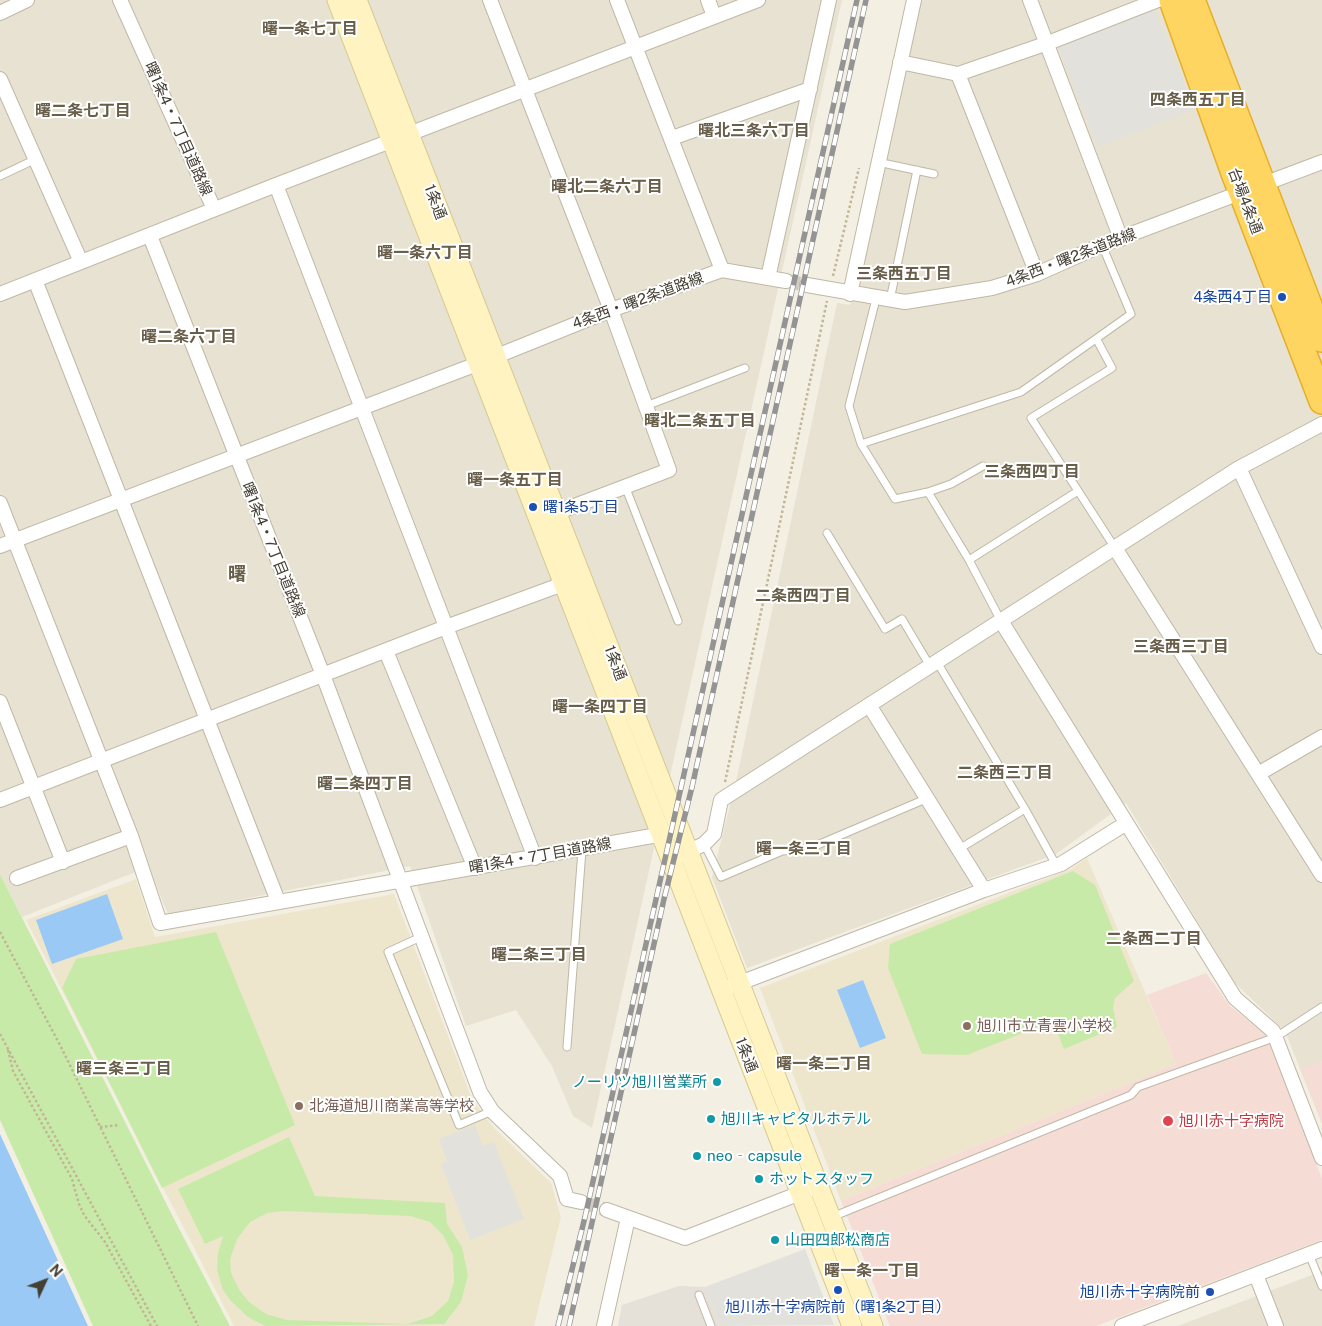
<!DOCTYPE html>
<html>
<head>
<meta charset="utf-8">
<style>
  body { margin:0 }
  #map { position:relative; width:1322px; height:1326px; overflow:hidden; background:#f3efe3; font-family:"Public Sans",sans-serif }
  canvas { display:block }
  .north { position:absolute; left:20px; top:1256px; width:50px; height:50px; -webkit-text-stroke:4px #fff; paint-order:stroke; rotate:47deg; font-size:14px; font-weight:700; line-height:20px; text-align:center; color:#453f33 }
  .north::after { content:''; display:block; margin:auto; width:18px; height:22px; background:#453f33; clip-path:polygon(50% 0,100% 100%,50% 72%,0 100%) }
</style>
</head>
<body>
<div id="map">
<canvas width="1322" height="1326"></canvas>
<div class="north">N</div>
</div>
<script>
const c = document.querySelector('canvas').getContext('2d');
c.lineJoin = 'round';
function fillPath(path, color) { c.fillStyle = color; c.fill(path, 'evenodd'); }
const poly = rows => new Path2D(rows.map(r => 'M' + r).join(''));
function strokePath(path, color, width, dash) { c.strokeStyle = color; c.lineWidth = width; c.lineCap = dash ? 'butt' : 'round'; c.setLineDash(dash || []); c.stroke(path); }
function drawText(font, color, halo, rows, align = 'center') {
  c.font = font + ' "Public Sans","Noto Sans JP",sans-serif'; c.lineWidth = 4; c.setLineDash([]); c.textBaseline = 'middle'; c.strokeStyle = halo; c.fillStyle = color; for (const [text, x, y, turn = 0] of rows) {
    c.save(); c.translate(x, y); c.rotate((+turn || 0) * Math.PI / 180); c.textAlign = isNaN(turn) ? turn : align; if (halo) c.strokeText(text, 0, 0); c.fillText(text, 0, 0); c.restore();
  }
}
fillPath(poly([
  [0,0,842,0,592,1128,573,1116,552,1066,516,1010,466,1026,410,866,168,914,148,867,22,917,0,874],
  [919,0,1322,0,1322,1124,1285,1031,1234,982,1126,803,1056,854,747,968,712,877,737,777,837,303,850,305],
  [1322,1271,1322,1326,1178,1326]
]), '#e7e2d1');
fillPath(poly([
  [679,1286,705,1287,720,1326,618,1326,622,1305]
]), '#e5e0d8');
fillPath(poly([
  [1087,858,1176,1064,841,1201,760,988,1071,869],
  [136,879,155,937,394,894,472,1099,494,1128,551,1183,561,1217,534,1326,234,1326,26,920]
]), '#ede6cc');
fillPath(poly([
  [1206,973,1230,1006,1267,1035,1322,1179,1322,1240,1096,1326,890,1326,841,1201,1176,1064,1147,995],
  [1322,1060,1322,1123,1301,1069]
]), '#f5dcd5');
fillPath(poly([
  [1073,871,1095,885,1134,981,1115,998,1113,1008,1117,1027,1064,1049,1053,1021,967,1055,922,1054,888,968,890,944],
  [0,874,173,1217,230,1326,93,1326,0,1120],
  [216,932,295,1125,162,1188,62,988,76,959],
  [289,1137,315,1196,445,1203,447,1224,462,1247,468,1275,461,1302,444,1324,265,1326,248,1317,231,1301,223,1290,217,1270,218,1253,223,1236,205,1244,178,1189],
  [283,1211,411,1216,430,1222,443,1235,453,1255,454,1282,448,1301,432,1316,408,1324,287,1320,266,1314,249,1302,240,1291,231,1273,230,1259,237,1239,250,1222,267,1213]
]), '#c8eaa8');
fillPath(poly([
  [1155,10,1195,109,1098,147,1059,47],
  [475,1125,483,1146,494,1142,524,1219,470,1240,441,1164,447,1161,439,1139],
  [805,1249,834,1325,720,1326,705,1287]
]), '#e3e1dc');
fillPath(poly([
  [107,894,123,939,52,964,36,920],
  [863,980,886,1038,860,1048,837,990],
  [0,1134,88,1326,0,1326]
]), '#9ac9f5');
strokePath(poly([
  [786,281,807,285],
  [581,1202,607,1210]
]), '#d0ccc0', 14, [14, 7]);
const lane = poly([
  [887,164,934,174],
  [0,176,36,159],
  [876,299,849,406,861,444,895,499,928,492,969,560,1001,621],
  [890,300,917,170],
  [1097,340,1112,368,1031,418,1115,548],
  [646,406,745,368],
  [861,444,1021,392,1131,314,1102,245],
  [625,486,678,621],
  [928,492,951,484,983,466],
  [827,533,885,629,902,619,930,666],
  [969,560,1078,491],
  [937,662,1025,809,959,849],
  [1025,809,1056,865],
  [704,844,721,877,782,851,808,849,928,798],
  [423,936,388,952,459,1125,492,1111],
  [567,1047,582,850],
  [832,1217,1131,1095,1138,1087,1276,1037,1322,1007],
  [1309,1254,1322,1286],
  [699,1295,711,1326]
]);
const street = poly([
  [120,0,214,209],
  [490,0,611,310,669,470,548,516],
  [617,0,722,270],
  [708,0,714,16],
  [1030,0,1121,239],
  [0,13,27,0],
  [900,62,958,74,1048,43,1158,0],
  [958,74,1037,274],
  [0,79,81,262],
  [672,138,810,89],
  [276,185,535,858],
  [150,236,323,675,480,1092,492,1111,560,1176,567,1199,581,1202],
  [768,278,829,0],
  [35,280,278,901],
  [807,285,905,302,992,288,1037,274,1102,245,1322,162],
  [0,294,276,185,758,0],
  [850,294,914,0],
  [1239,468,1322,647],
  [0,503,131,836,160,923,669,833],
  [0,546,477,364,611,310,722,270,786,281],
  [1115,548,1322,875],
  [1001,621,1235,998,1273,1031,1322,1158],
  [386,651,475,868],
  [0,702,63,862],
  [869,705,984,890],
  [1258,774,1322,737],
  [0,800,446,627,571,581],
  [670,860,704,844,714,834,721,800,1239,468,1322,424],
  [17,878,131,836],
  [732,986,984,890,1061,864,1125,824],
  [607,1210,685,1238,808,1190],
  [1256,1275,1276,1326],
  [604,1326,628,1218],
  [1122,1326,1322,1249]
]);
const secondary = poly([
  [337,0,852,1326],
  [357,0,873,1326]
]);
const highway = poly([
  [1172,0,1234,173,1322,401],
  [1192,0,1322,339]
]);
strokePath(lane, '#bfb8a5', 9);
strokePath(street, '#bfb8a5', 16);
strokePath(secondary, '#d6c88f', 21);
strokePath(highway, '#e7ae28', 28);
strokePath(poly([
  [833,276,859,168],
  [725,782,827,301],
  [0,932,60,1045,198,1326],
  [0,1034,157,1326],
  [8,1050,13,1071,72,1179,79,1204,84,1215,105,1242,151,1326],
  [100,1127,119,1125]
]), '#c1b595', 2.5, [2.5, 2.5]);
strokePath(lane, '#fff', 7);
strokePath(street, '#fff', 14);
strokePath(secondary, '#fff4c1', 19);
strokePath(highway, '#ffd562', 25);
const rail = poly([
  [558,1326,585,1217,857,0],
  [569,1326,664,899,692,787,866,0]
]);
strokePath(rail, '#949494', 5.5);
strokePath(rail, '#fff', 4, [11]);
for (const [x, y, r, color] of [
  [1282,297,5,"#1a4fb4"],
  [533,507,5,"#1a4fb4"],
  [967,1026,5,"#8d6e63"],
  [717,1082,5,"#0f9aa8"],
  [299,1106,5,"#8d6e63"],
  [711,1119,5,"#0f9aa8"],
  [1168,1121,6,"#e0444e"],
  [697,1156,5,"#0f9aa8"],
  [759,1179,5,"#0f9aa8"],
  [775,1240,5,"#0f9aa8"],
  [838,1290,5,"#1a4fb4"],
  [1210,1292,5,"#1a4fb4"]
]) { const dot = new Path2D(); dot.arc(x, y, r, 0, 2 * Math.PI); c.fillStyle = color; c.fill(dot); strokePath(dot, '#fff', 2); }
drawText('15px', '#453f33', '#fff', [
  ["曙1条4・7丁目道路線",178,129,66],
  ["台場4条通",1245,201,69],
  ["1条通",435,202,69],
  ["4条西・曙2条道路線",1071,258,-21],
  ["4条西・曙2条道路線",638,301,-20],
  ["曙1条4・7丁目道路線",273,550,68],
  ["1条通",615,663,69],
  ["曙1条4・7丁目道路線",540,856,-10],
  ["1条通",746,1055,69]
]);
drawText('15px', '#164399', '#fff', [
  ["4条西4丁目",1272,297],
  ["曙1条5丁目",543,507,"left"],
  ["旭川赤十字病院前",1200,1292],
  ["旭川赤十字病院前（曙1条2丁目）",838,1307,"center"]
], 'right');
drawText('15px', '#785e54', '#fff', [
  ["旭川市立青雲小学校",977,1026],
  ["北海道旭川商業高等学校",309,1106]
], 'left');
drawText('15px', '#0d838f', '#fff', [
  ["ノーリツ旭川営業所",707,1082,"right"],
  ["旭川キャピタルホテル",721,1119],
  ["neo‐capsule",707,1156],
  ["ホットスタッフ",769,1179],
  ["山田四郎松商店",785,1240]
], 'left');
drawText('15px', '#be3a42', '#fff', [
  ["旭川赤十字病院",1179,1121]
], 'left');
drawText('bold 16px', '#685e49', '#fff', [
  ["曙一条七丁目",310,29],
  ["四条西五丁目",1198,100],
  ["曙二条七丁目",83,111],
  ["曙北三条六丁目",754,131],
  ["曙北二条六丁目",607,187],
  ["曙一条六丁目",425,253],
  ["三条西五丁目",904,274],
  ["曙二条六丁目",189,337],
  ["曙北二条五丁目",700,421],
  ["三条西四丁目",1032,472],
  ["曙一条五丁目",515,480],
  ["二条西四丁目",803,596],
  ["三条西三丁目",1181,647],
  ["曙一条四丁目",600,707],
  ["二条西三丁目",1005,773],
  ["曙二条四丁目",365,784],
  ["曙一条三丁目",804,849],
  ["二条西二丁目",1154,939],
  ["曙二条三丁目",539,955],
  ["曙一条二丁目",824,1064],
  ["曙三条三丁目",124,1069],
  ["曙一条一丁目",872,1271]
]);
drawText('bold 18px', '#685e49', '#fff', [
  ["曙",237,574]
]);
</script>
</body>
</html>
